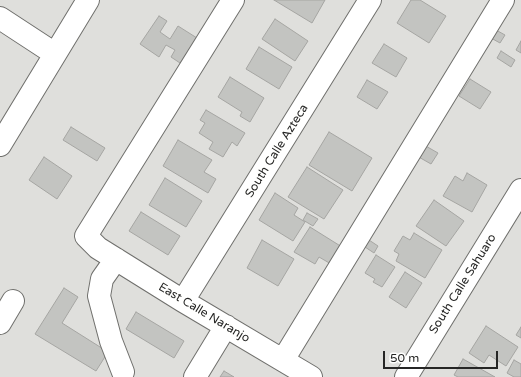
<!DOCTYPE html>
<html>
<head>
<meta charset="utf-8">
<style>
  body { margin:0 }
  #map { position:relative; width:521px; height:377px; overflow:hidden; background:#dfdfdc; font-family:"Varela Round",sans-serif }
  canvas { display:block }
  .scale { position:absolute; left:383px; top:351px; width:115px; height:18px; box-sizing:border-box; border:2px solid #262625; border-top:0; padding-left:5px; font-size:12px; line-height:14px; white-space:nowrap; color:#262625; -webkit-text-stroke:3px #fffffe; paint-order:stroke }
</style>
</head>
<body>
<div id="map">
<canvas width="521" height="377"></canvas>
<div class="scale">50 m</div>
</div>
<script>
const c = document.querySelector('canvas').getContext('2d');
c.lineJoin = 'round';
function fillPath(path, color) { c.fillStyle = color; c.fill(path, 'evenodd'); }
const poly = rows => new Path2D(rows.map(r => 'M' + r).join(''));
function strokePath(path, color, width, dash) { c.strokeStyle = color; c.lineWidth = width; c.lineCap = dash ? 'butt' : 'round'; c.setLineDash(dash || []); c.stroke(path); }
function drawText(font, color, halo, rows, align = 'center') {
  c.font = font + ' "Varela Round",sans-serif'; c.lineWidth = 4; c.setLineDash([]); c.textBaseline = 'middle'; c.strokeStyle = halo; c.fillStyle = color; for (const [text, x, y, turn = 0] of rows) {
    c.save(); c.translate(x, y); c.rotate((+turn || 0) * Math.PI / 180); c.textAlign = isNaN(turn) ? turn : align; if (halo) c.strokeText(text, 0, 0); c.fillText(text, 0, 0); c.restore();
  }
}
const building = poly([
  [274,0,325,0,312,23,274,0],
  [411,0,420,0,446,16,429,43,397,23,411,0],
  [159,16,167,21,160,32,170,39,178,26,197,38,180,63,171,57,175,50,166,45,159,57,140,44,159,16],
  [275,19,308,41,295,61,262,39,275,19],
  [496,30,505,35,500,43,491,38,496,30],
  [521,41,521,53,516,50,521,41],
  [384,44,407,58,396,77,372,63,384,44],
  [259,47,292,67,279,89,246,69,259,47],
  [501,51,515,60,511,67,497,58,501,51],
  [230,77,264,98,250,122,240,116,242,112,218,97,230,77],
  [470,79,491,92,480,109,459,96,470,79],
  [367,80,388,92,377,109,357,97,367,80],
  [206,110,245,133,237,146,232,142,223,157,209,149,213,142,199,133,205,123,200,120,206,110],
  [71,127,105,148,97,161,63,140,71,127],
  [329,132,372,158,352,191,309,165,329,132],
  [178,140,212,160,204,172,216,179,208,193,163,166,178,140],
  [424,145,438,153,431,164,417,156,424,145],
  [44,157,72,176,57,199,29,180,44,157],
  [307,167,343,190,324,219,288,197,307,167],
  [467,173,487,185,472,212,443,196,455,176,463,181,467,173],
  [165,178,202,201,186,227,149,205,165,178],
  [275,193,298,208,294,215,305,222,293,241,259,220,275,193],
  [434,200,464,221,446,246,416,226,434,200],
  [141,212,180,236,168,255,129,231,141,212],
  [307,213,318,219,313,226,303,220,307,213],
  [310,227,342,247,331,264,319,257,315,264,294,252,310,227],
  [414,233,442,250,425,278,396,261,399,254,394,251,403,236,410,240,414,233],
  [262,240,294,259,278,286,247,268,262,240],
  [369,240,378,246,374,253,365,247,369,240],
  [376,255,395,267,382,287,373,282,375,279,365,273,376,255],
  [405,272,422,283,406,308,389,297,405,272],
  [64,288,78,297,62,323,108,352,96,371,35,334,64,288],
  [136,312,184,341,174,358,126,329,136,312],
  [486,326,518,347,506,366,489,355,484,363,469,353,486,326],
  [521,327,521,338,516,335,521,327],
  [463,359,495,377,458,377,454,375,463,359],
  [514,360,521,364,521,377,514,377,507,373,514,360],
  [224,371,234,377,220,377,224,371]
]);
fillPath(building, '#c3c4c1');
strokePath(building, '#a5a5a2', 1);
const minor = poly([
  [233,0,86,236,98,248,183,301,311,377],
  [0,18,55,54],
  [0,145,88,0],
  [116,259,102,279,99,296,111,341,123,372],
  [183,301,370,0],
  [0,323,13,301],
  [283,360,503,0],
  [195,377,226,326],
  [406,377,521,190]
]);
strokePath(minor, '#70706d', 24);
strokePath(minor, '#fff', 22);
drawText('12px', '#262625', '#fffffe', [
  ["South Calle Azteca",277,151,-58],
  ["South Calle Sahuaro",463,284,-58],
  ["East Calle Naranjo",204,313,31]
]);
</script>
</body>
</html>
